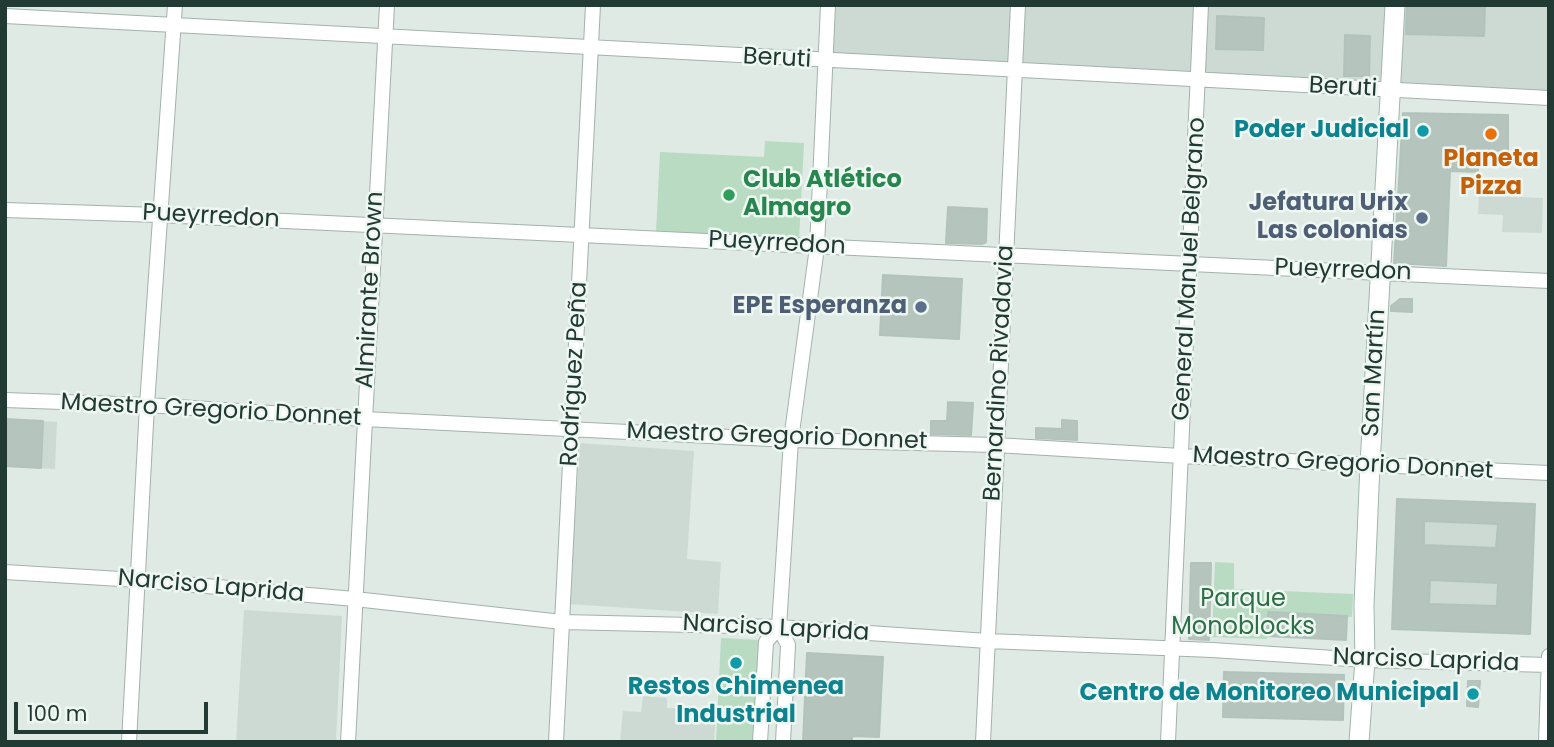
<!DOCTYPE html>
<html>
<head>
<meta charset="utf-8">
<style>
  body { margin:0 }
  #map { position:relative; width:1554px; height:747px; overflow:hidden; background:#dfeae5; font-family:Poppins,sans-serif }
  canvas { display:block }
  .frame { position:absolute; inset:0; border:7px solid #213a33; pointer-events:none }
  .scale { position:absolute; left:14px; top:702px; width:194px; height:32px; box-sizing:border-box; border:4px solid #213a33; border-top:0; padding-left:9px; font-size:21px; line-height:24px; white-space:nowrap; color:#213a33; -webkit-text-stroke:5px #eff7f3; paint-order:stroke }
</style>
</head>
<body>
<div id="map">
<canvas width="1554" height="747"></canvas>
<div class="frame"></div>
<div class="scale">100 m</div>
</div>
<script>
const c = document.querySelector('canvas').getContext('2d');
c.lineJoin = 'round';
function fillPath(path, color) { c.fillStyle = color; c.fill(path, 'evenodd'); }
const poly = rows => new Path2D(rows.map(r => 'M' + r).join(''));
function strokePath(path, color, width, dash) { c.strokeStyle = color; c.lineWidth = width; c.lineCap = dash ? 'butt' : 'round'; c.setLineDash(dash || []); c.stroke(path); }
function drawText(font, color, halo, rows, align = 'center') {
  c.font = font + ' Poppins,sans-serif'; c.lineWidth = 5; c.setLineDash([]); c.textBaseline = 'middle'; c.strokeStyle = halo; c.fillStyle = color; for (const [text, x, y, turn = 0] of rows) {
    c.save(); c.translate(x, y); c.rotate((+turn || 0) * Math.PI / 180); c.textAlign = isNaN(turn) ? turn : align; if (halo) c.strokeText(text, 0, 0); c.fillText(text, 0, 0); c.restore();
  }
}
fillPath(poly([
  [828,5,1549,5,1549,96,825,61],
  [1479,195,1543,198,1542,233,1502,232,1503,215,1478,214],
  [5,419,57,422,55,469,5,466],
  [580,443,694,451,687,559,721,562,718,614,569,604],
  [1397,499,1535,504,1530,634,1392,629],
  [244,610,342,616,336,742,236,742],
  [643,696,667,698,667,708,716,710,714,742,620,742,623,711,641,712]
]), '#cddad4');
fillPath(poly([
  [765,141,804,143,799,240,656,233,660,152,764,157],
  [1215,562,1234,563,1234,589,1353,594,1352,617,1269,612,1267,639,1212,637],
  [721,638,761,640,755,742,716,742]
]), '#b8dbc2');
const building = poly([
  [1407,5,1485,5,1484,36,1406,34,1407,5],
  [1217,16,1264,18,1263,50,1216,49,1217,16],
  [1345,35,1370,36,1369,76,1344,76,1345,35],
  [1403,113,1508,115,1508,151,1478,150,1478,172,1450,171,1446,266,1394,263,1403,113],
  [948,207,987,209,986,242,982,244,946,243,948,207],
  [883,275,962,279,959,339,880,335,883,275],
  [1400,299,1412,299,1412,312,1391,311,1391,306,1400,299],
  [948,402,973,403,971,435,931,434,931,421,947,421,948,402],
  [5,419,43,421,41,468,5,466,5,419],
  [1062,420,1077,421,1077,440,1036,438,1036,428,1062,429,1062,420],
  [1397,499,1535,504,1530,634,1392,629,1397,499],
  [1424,521,1498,524,1496,548,1424,545,1424,521],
  [1430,580,1498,583,1497,606,1429,604,1430,580],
  [1191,563,1211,563,1209,640,1189,639,1191,563],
  [1268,612,1347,616,1346,640,1267,636,1268,612],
  [807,653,883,657,879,737,852,736,852,742,803,742,807,653],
  [1224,672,1344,675,1343,720,1223,717,1224,672],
  [1468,681,1480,681,1478,707,1467,706,1468,681]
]);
fillPath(building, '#b5c5be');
strokePath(building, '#b2c3bc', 2);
const minor = poly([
  [5,16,1549,98],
  [5,210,159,215,1549,281],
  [5,400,147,405,364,419,791,440,996,445,1181,456,1549,473],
  [5,572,137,580,355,599,562,622,779,627,988,641,1212,650,1365,660,1549,665],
  [129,742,147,405,175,5],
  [348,742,387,5],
  [556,742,593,5],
  [760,742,766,642,779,627],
  [783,742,788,645,779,627,791,440,817,247,828,5],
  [983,742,1018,5],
  [1168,742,1201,5],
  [1546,742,1549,656]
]);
const secondary = poly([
  [1359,742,1365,660,1364,605,1370,465,1395,5]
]);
strokePath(minor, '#a2b2ac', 16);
strokePath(secondary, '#9fb6ad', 21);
strokePath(minor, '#fff', 14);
strokePath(secondary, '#fff', 19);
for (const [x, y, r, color] of [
  [1423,131,7,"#0f9aa8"],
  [1491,134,7,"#e8710a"],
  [729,195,7,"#2e9e5b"],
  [1422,218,7,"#5c6f8a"],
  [921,307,7,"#5c6f8a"],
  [736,663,7,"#0f9aa8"],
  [1473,694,7,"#0f9aa8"]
]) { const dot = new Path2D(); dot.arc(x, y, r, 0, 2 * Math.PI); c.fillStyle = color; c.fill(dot); strokePath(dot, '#eff7f3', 2.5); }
drawText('24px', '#213a33', '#eff7f3', [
  ["Beruti",777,59,3],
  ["Beruti",1343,88,3],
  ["Pueyrredon",211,217,3],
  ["Pueyrredon",777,244,3],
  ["General Manuel Belgrano",1190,269,-87],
  ["Pueyrredon",1343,271,2],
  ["Almirante Brown",371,290,-87],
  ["Bernardino Rivadavia",1000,373,-87],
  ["San Martín",1375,373,-87],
  ["Rodríguez Peña",575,374,-87],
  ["Maestro Gregorio Donnet",211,411,3],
  ["Maestro Gregorio Donnet",777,437,2],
  ["Maestro Gregorio Donnet",1343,464,3],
  ["Narciso Laprida",211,587,5],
  ["Narciso Laprida",776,629,3],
  ["Narciso Laprida",1426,661,2]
]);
drawText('bold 24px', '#0d838f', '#eff7f3', [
  ["Poder Judicial",1409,131],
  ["Restos Chimenea",736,688,"center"],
  ["Industrial",736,716,"center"],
  ["Centro de Monitoreo Municipal",1459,694]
], 'right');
drawText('bold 24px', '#c56008', '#eff7f3', [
  ["Planeta",1491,160],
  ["Pizza",1491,188]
]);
drawText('bold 24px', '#27864d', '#eff7f3', [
  ["Club Atlético",743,181],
  ["Almagro",743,209]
], 'left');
drawText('bold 24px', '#4e5e75', '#eff7f3', [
  ["Jefatura Urix",1408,204],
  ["Las colonias",1408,232],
  ["EPE Esperanza",907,307]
], 'right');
drawText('24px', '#2c6f46', '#eff7f3', [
  ["Parque",1243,600],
  ["Monoblocks",1243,628]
]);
</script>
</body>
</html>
